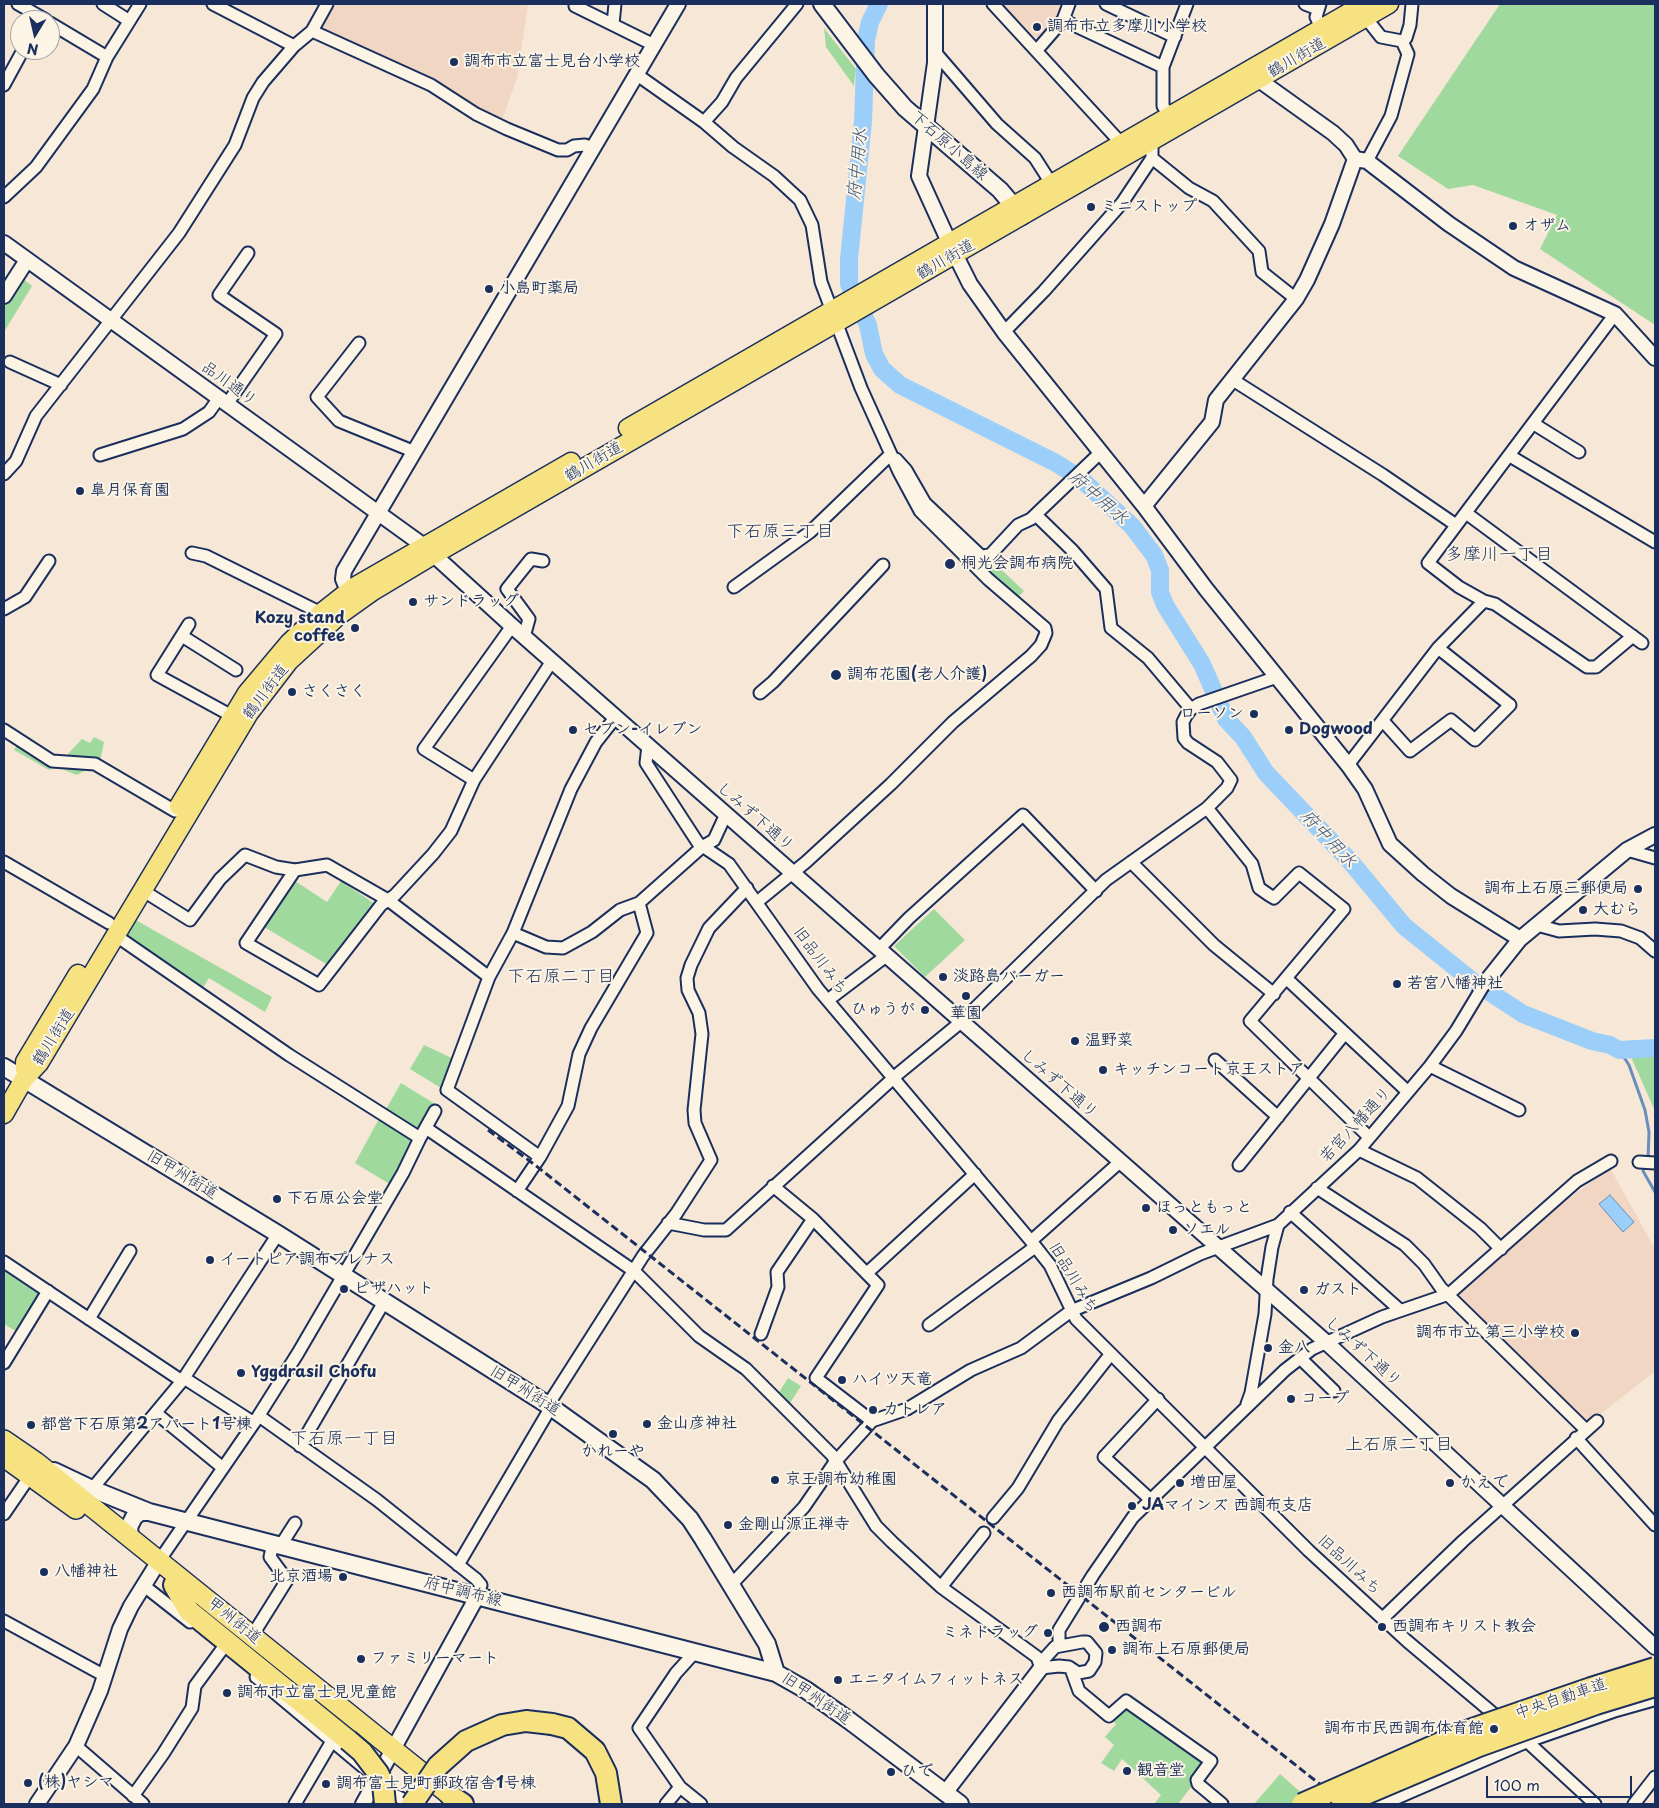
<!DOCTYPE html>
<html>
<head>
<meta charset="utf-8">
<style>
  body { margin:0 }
  #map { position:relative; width:1659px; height:1808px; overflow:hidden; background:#f7e7d6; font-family:"Playpen Sans",sans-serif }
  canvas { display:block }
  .frame { position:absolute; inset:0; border:5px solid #1b2f5e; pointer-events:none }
  .north { position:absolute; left:10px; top:10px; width:50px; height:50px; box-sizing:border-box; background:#fcf5e5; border:1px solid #a2a6af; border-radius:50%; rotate:189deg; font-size:14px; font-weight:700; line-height:20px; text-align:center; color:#1b2f5e }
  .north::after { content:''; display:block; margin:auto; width:18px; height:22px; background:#1b2f5e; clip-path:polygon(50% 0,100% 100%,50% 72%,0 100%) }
  .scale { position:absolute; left:1486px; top:1776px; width:146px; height:22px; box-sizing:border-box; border:2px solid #1b2f5e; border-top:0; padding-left:6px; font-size:15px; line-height:18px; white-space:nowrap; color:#1b2f5e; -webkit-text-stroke:4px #fcf5e5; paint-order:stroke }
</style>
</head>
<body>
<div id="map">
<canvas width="1659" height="1808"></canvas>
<div class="frame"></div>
<div class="north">N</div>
<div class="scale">100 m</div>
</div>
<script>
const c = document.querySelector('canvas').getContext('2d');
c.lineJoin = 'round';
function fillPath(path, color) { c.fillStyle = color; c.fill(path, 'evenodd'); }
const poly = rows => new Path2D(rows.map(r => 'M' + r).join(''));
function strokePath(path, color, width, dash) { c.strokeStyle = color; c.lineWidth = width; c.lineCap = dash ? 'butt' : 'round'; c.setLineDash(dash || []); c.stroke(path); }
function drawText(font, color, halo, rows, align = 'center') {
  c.font = font + ' "Playpen Sans","Klee One",sans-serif'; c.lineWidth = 4; c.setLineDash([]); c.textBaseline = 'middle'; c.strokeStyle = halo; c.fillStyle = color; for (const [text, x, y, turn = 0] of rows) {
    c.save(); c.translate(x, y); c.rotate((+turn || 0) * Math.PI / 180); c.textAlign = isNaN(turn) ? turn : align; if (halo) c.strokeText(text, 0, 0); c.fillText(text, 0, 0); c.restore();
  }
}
fillPath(poly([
  [330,4,528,4,517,78,502,120,500,122,321,31,320,24],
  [1003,4,1064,4,1059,16,1040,37,1036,38],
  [1610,1168,1655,1249,1655,1371,1588,1424,1456,1294,1530,1228]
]), '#f1d6c3');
fillPath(poly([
  [1500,4,1655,4,1655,325,1540,249,1557,215,1473,185,1448,189,1398,156],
  [824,28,856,69,854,86,826,47],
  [22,278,32,286,4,332,4,308],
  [991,560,1024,591,1017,598,984,568],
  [94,737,104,742,100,762,77,775,62,769,68,754,82,739,90,743],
  [18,743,57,766,49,770,14,750],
  [295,881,327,902,341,881,375,904,328,965,264,927],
  [934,909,965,940,925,977,894,946],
  [132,918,272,997,265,1012,209,978,202,989,127,942,130,937,123,933],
  [424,1045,456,1060,441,1088,410,1069],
  [1655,1054,1655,1111,1631,1057],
  [401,1083,435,1104,419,1132,385,1111],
  [380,1117,416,1139,391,1185,355,1163],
  [4,1260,45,1287,17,1332,4,1324],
  [788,1378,801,1386,790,1403,778,1394],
  [1124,1704,1208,1765,1178,1804,1155,1803,1161,1795,1122,1759,1114,1771,1101,1763,1114,1745,1105,1737,1116,1724,1109,1716],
  [1280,1774,1314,1804,1254,1804]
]), '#a0d99e');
const water = poly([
  [1610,1195,1634,1222,1623,1232,1599,1204,1610,1195]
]);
fillPath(water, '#9bcff9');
strokePath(water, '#688fbb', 1);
strokePath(poly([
  [1619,1050,1629,1065,1645,1110,1649,1132,1648,1160],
  [1645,1166,1643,1171,1655,1192]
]), '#688fbb', 3);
strokePath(poly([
  [879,4,870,22,866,40,863,121,849,259,849,284,868,325,874,354,882,369,900,385,1056,463,1081,479,1132,526,1154,555,1160,570,1160,592,1165,605,1202,664,1226,719,1243,737,1266,773,1350,861,1404,926,1476,984],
  [1488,991,1523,1014,1592,1041,1610,1045,1619,1050,1655,1048]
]), '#9bcff9', 18);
const minor = poly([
  [18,4,46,20],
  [103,4,128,20],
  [213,4,294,46],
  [575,4,575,6,654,45],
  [993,4,1121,143],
  [1106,4,1175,37],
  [1305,4,1318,9],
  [1320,4,1316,17,1321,28],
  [1366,18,1381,37,1402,41,1406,38,1410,25,1412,4],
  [1063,20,1163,67],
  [50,23,107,57],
  [613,24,615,4],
  [312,31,431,85,476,114,507,129,558,150,567,150,574,146,585,145,592,148],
  [1037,50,1063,20,1069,4],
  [935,52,997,124,1035,158,1051,183],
  [636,74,704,122,733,147,774,176,800,200,812,225,821,282,861,388,899,472,920,511,988,579,1045,628,1046,633,1041,645,1031,656,953,722,891,784,806,862,757,902],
  [4,85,23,50],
  [1169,115,1163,106,1163,67,1187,4],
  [704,122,722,102,736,78,797,4],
  [1152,158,1189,188,1213,201,1259,251,1262,272,1296,299],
  [1367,161,1391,116,1408,54,1402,41],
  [4,197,36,167,93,89,107,57,140,4],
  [1615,314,1428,563,1459,587,1484,601,1495,604,1587,667,1596,667,1633,636],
  [1004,332,1044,291,1122,203,1152,158,1152,140],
  [359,343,317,397,339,421,415,452],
  [10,362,61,385],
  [1233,380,1383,475,1456,525],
  [227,404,276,334,219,295,248,253],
  [1534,424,1579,452],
  [100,455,183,429,209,412,219,398],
  [1510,456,1655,542],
  [896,459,906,470,925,503,981,556,990,555,1018,525,1031,519,1101,452],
  [4,474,16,461,36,416,179,233,235,145,253,98,263,82,294,46,312,31,327,4],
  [1466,513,1642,643],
  [1036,515,1073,551,1106,589,1111,628,1148,658,1191,709],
  [192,553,206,556,321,613],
  [734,587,810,532,891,454],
  [4,609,25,597,49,561],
  [189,624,157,675,232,716],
  [182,636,236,670],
  [524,637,529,619,507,589,531,559,543,561],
  [552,661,474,780,451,831,433,854,395,895,381,905,319,985,246,943,295,870,327,865,388,900,489,977,513,933,571,789,596,742,615,718],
  [760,693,773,682,883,565],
  [1383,721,1410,751,1451,720,1475,740,1510,705,1438,648],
  [4,730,52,761,95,764,175,811],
  [648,746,646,763,698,843,729,864,818,989,1031,1241,1050,1265,1076,1319,1309,1551,1407,1641,1502,1721],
  [1348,765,1438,648,1484,601],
  [474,780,424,749,512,626],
  [1207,808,1252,864,1259,888,1269,895,1274,898,1299,873,1344,909,1250,1021,1369,1137],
  [1627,850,1655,858],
  [4,862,109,923],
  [1131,862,1214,945,1274,994],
  [142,890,190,920,220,879,245,855,276,867,295,870],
  [639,903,702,847,714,840,726,814],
  [1537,925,1559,931,1595,929,1621,931,1640,938,1655,951],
  [513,933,546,947,563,948,592,932,620,910,639,903,647,933,591,1028,579,1054,568,1106,540,1157,517,1191],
  [115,935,289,1055,420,1138,435,1111],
  [879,949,909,918,1023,815,1096,891],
  [489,977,447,1090,540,1157],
  [1287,979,1408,1092],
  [828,1000,886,956],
  [1215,1060,1278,1117],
  [1430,1066,1519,1110],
  [426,1128,634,1271,699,1336,746,1369,832,1455,876,1526,892,1542,941,1587,1037,1657,1041,1668],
  [1359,1150,1417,1178,1480,1228,1501,1249],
  [1639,1162,1655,1163],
  [1239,1165,1345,1033],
  [773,1186,813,1219,878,1285,816,1378,872,1421],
  [1317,1188,1405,1245,1424,1264,1441,1288,1586,1430],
  [1290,1212,1400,1310],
  [668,1223,704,1230,726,1230,899,1073,961,1022,1106,880,1207,808,1227,788,1231,780,1217,762,1188,743,1184,738,1183,722,1186,716,1191,709,1199,704,1277,677],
  [1031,1241,1121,1161],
  [4,1262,182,1381],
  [867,1273,975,1174],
  [89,1319,130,1251],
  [929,1325,1035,1247],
  [761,1334,778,1287,777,1272,813,1219],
  [1300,1358,1334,1391],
  [4,1363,48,1291],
  [184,1378,254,1423],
  [1247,1404,1251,1393,1265,1314,1267,1279,1272,1247,1278,1225,1359,1150,1430,1066,1456,1031,1485,983],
  [548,1405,643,1256,676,1214,711,1160,695,1123,694,1110,702,1034,699,1013,688,990,687,978,691,965,709,928,747,888],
  [157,1414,223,1468],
  [259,1416,377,1500,476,1579,481,1585,478,1595],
  [1576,1438,1655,1525],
  [300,1446,384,1302],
  [92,1489,182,1381,278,1234],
  [1151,1500,1104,1457,1158,1399],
  [4,1514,30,1476],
  [993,1518,1018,1488,1058,1421,1110,1355],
  [281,1545,295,1523],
  [159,1561,254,1423,298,1353,403,1173,420,1138],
  [458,1565,551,1407],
  [143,1585,190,1622],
  [731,1585,804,1507,835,1462,872,1421,907,1409,971,1370,1021,1348,1071,1311,1151,1278,1200,1254,1278,1225],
  [941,1587,984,1533],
  [1383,1618,1463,1541,1597,1421],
  [4,1621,105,1676],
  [252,1636,287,1580,270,1557,273,1543],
  [1082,1642,1087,1642,1096,1653,1095,1662,1089,1671,1078,1673,1069,1667,1059,1666,1041,1668,1045,1658,1055,1647,1082,1642],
  [1059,1645,1059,1630,1093,1575,1133,1517,1285,1370,1312,1349,1382,1317,1449,1294,1577,1181,1611,1161],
  [695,1652,676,1673,639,1728,680,1787,701,1804],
  [1071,1669,1079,1691,1109,1716,1126,1701,1211,1761,1197,1780,1198,1784,1222,1804],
  [256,1677,368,1771],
  [1520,1735,1595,1804],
  [76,1746,143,1804],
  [382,1789,413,1804],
  [133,1796,163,1754,192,1708,195,1686,223,1648],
  [295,1804,332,1741],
  [666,1804,680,1787],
  [1634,1804,1655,1777]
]);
const tertiary = poly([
  [935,4,935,63,919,176,949,242,970,284,1004,332,1144,506,1206,589,1348,765,1365,789,1390,844,1423,874,1451,896,1520,939],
  [1259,80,1333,133,1346,145,1355,159,1367,161,1449,224,1514,268,1615,314,1655,358],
  [4,243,424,546,512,626,1327,1343,1655,1647],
  [4,296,27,260],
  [1144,506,1212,422,1216,400,1296,299,1307,280,1332,224,1355,159],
  [348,591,343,579,344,571,678,4],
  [1485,983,1520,939,1627,850,1655,835],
  [945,1793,1041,1668],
  [37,1804,76,1746,100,1691,120,1629,131,1606,154,1569],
  [363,1804,478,1595],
  [1379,1804,1527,1740,1616,1709,1655,1698]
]);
const secondary = poly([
  [822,4,876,75,905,108,1000,190,1022,216],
  [4,1067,278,1234,551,1407,653,1480,690,1519,703,1539,767,1644,776,1673],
  [54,1471,92,1489,149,1512,776,1673,806,1690,850,1721,960,1804],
  [130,1537,129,1527,134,1517,140,1512,149,1512]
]);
const primary = poly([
  [628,428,1364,4],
  [179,806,247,693,289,643,321,613,354,587,571,462],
  [25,1069,25,1062,78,974],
  [4,1114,24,1079,39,1063,249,713,289,661,338,616,373,591,433,555,1389,4]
]);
const trunk = poly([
  [4,1440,36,1462,461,1804],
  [4,1457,76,1509]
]);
const motorway = poly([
  [174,1585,189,1611,348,1740],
  [552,1724,568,1728,595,1751,606,1773,611,1804],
  [451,1796,463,1804]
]);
strokePath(minor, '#1b2f5e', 15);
strokePath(tertiary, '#1b2f5e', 18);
strokePath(secondary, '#1b2f5e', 20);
strokePath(primary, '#1b2f5e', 21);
strokePath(trunk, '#1b2f5e', 22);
strokePath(motorway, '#1b2f5e', 24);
strokePath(minor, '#fcf5e5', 11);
strokePath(tertiary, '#fcf5e5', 14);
strokePath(secondary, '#fcf5e5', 16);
strokePath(primary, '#f7e281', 18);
strokePath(trunk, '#f7e281', 19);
strokePath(motorway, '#f7e281', 20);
strokePath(poly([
  [488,1130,535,1165,1345,1804]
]), '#1b2f5e', 3, [8, 4]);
const motorwayBridge = poly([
  [348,1740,362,1752,378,1773,383,1784,385,1804],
  [412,1804,438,1766,466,1741,502,1725,526,1721,552,1724],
  [1302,1804,1472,1729,1591,1688,1655,1668],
  [1342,1804,1479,1746,1596,1704,1655,1686]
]);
strokePath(motorwayBridge, '#1b2f5e', 24, []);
strokePath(motorwayBridge, '#f7e281', 20);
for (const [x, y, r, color] of [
  [1037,27,5,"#1b2f5e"],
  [454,62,5,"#1b2f5e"],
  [1091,207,5,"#1b2f5e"],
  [1513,226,5,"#1b2f5e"],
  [489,289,5,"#1b2f5e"],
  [80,491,5,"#1b2f5e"],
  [950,564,6,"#1b2f5e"],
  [413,602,5,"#1b2f5e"],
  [355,628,5,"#1b2f5e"],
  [836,675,6,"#1b2f5e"],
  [292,692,5,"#1b2f5e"],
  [1254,714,5,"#1b2f5e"],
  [573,730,5,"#1b2f5e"],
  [1289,730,5,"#1b2f5e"],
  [1638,889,5,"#1b2f5e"],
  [1583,910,5,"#1b2f5e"],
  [943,977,5,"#1b2f5e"],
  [1397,984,5,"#1b2f5e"],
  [966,996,5,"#1b2f5e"],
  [925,1010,5,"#1b2f5e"],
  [1075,1041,5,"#1b2f5e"],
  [1103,1070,5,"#1b2f5e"],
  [277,1199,5,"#1b2f5e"],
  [1146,1208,5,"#1b2f5e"],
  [1173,1230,5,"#1b2f5e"],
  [210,1260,5,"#1b2f5e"],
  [344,1289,5,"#1b2f5e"],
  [1304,1290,5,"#1b2f5e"],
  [1575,1333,5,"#1b2f5e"],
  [1268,1348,5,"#1b2f5e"],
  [241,1373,5,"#1b2f5e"],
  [842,1380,5,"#1b2f5e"],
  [1291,1399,5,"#1b2f5e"],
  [873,1410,5,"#1b2f5e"],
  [647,1424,5,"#1b2f5e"],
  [31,1425,5,"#1b2f5e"],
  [613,1434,5,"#1b2f5e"],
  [775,1480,5,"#1b2f5e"],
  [1180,1483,5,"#1b2f5e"],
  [1450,1483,5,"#1b2f5e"],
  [1132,1506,5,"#1b2f5e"],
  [728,1525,5,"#1b2f5e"],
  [44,1572,5,"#1b2f5e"],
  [343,1577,5,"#1b2f5e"],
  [1051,1593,5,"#1b2f5e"],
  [1104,1627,6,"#1b2f5e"],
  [1382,1627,5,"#1b2f5e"],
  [1048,1633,5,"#1b2f5e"],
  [1112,1650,5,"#1b2f5e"],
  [361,1659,5,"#1b2f5e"],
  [838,1680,5,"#1b2f5e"],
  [227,1693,5,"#1b2f5e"],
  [1494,1729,5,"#1b2f5e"],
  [1127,1771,5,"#1b2f5e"],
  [891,1772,5,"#1b2f5e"],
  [28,1783,5,"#1b2f5e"],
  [326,1784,5,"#1b2f5e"]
]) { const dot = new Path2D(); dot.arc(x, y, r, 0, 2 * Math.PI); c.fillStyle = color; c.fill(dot); strokePath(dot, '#fcf5e5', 2); }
drawText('bold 16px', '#1b2f5e', '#fcf5e5', [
  ["調布市立多摩川小学校",1047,27],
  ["調布市立富士見台小学校",464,62],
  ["ミニストップ",1101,207],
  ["オザム",1523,226],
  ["小島町薬局",499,289],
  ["皐月保育園",90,491],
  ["桐光会調布病院",961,564],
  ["サンドラッグ",423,602],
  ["Kozy stand",345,619,"right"],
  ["coffee",345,637,"right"],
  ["調布花園(老人介護)",847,675],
  ["さくさく",302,692],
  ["ローソン",1244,714,"right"],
  ["セブン-イレブン",583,730],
  ["Dogwood",1299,730],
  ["調布上石原三郵便局",1628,889,"right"],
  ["大むら",1593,910],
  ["淡路島バーガー",953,977],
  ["若宮八幡神社",1407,984],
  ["ひゅうが",915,1010,"right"],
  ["華園",966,1014,"center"],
  ["温野菜",1085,1041],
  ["キッチンコート京王ストア",1113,1070],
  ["下石原公会堂",287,1199],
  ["ほっともっと",1156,1208],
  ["ソエル",1183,1230],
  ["イートピア調布プレナス",220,1260],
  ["ピザハット",354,1289],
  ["ガスト",1314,1290],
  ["調布市立 第三小学校",1565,1333,"right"],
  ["金八",1278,1348],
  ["Yggdrasil Chofu",251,1373],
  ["ハイツ天竜",852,1380],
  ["コープ",1301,1399],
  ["カトレア",883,1410],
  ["金山彦神社",657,1424],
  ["都営下石原第2アパート1号棟",41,1425],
  ["かれーや",613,1452,"center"],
  ["京王調布幼稚園",785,1480],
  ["増田屋",1190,1483],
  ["かえで",1460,1483],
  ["JAマインズ 西調布支店",1142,1506],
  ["金剛山源正禅寺",738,1525],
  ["八幡神社",54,1572],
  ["北京酒場",333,1577,"right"],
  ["西調布駅前センタービル",1061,1593],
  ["西調布",1115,1627],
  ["西調布キリスト教会",1392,1627],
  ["ミネドラッグ",1038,1633,"right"],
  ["調布上石原郵便局",1122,1650],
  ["ファミリーマート",371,1659],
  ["エニタイムフィットネス",848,1680],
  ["調布市立富士見児童館",237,1693],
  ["調布市民西調布体育館",1484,1729,"right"],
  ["観音堂",1137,1771],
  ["ひで",901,1772],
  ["(株)ヤシマ",38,1783],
  ["調布富士見町郵政宿舎1号棟",336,1784]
], 'left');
drawText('16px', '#1b2f5e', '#fcf5e5', [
  ["鶴川街道",1297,58,-30],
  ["下石原小島線",949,146,41],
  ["鶴川街道",946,260,-30],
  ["品川通り",229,384,36],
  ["鶴川街道",594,462,-30],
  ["鶴川街道",266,692,-53],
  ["しみず下通り",755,817,41],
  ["旧品川みち",820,961,54],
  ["鶴川街道",54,1037,-58],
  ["しみず下通り",1059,1084,41],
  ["若宮八幡通り",1356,1125,-47],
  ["旧甲州街道",182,1175,31],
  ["旧品川みち",1073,1278,59],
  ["しみず下通り",1363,1352,42],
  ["旧甲州街道",525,1391,32],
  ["旧品川みち",1349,1565,43],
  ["府中調布線",463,1592,14],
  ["甲州街道",234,1621,39],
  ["旧甲州街道",816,1699,34],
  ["中央自動車道",1561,1699,-19]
]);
drawText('italic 18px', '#3b5785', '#fcf5e5', [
  ["府中用水",858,164,-84],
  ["府中用水",1098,498,41],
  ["府中用水",1328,839,47]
]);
drawText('18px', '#1b2f5e', '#fcf5e5', [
  ["下石原三丁目",780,532],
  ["多摩川一丁目",1499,555],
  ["下石原二丁目",561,977],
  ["下石原一丁目",344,1439],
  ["上石原二丁目",1399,1445]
]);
</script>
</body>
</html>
